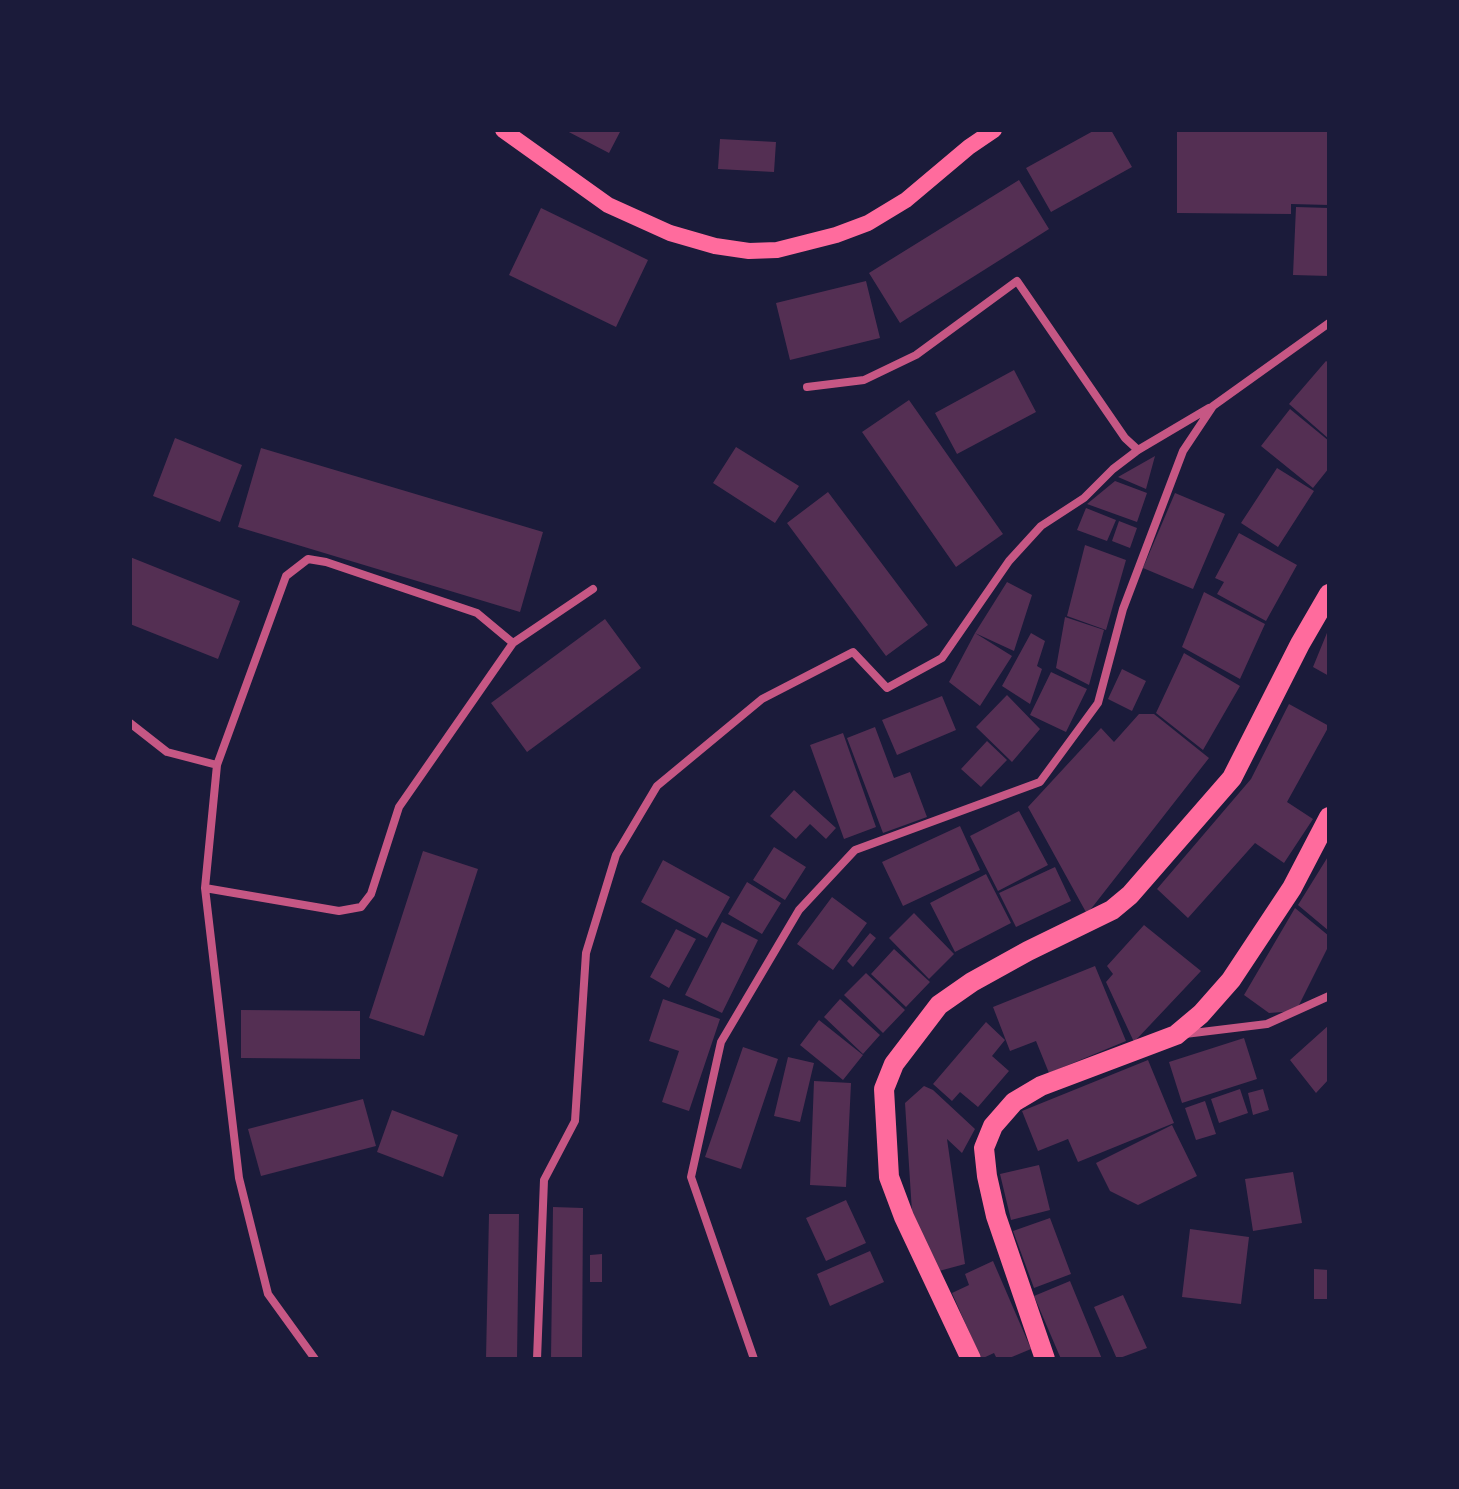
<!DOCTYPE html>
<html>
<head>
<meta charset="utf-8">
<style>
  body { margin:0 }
  #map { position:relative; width:1459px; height:1489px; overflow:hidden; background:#1b1b3a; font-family:"Asap Condensed",sans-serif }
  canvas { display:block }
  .frame { position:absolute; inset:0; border:132px solid #1b1b3a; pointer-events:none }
</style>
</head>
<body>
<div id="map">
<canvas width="1459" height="1489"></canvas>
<div class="frame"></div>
</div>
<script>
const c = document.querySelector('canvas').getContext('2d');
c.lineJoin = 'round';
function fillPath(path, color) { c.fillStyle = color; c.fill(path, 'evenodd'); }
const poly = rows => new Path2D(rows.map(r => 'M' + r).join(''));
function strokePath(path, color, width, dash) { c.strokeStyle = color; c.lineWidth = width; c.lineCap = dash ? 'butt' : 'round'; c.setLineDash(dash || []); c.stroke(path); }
fillPath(poly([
  [565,130,621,130,609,153],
  [1095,130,1111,130,1132,167,1051,212,1026,168],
  [1177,130,1329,130,1329,205,1291,204,1291,214,1177,213],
  [720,139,776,142,774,172,718,169],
  [1019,180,1049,229,900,323,869,273],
  [1296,207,1329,208,1329,276,1293,275],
  [541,208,648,260,616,327,509,275],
  [866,281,880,338,790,360,776,303],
  [1326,361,1329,363,1329,439,1289,404],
  [1014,370,1036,412,957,454,935,413],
  [909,400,1003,534,956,567,862,432],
  [1290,409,1329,441,1329,468,1313,488,1261,446],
  [175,438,242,465,220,522,153,496],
  [736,447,799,486,775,523,713,483],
  [261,448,543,532,520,612,238,527],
  [1155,456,1146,489,1118,477],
  [1277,468,1314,491,1278,547,1241,523],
  [1115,481,1147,493,1137,522,1087,504],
  [828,492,928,625,886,656,787,523],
  [1175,493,1225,514,1193,589,1143,568],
  [1086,508,1116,520,1107,541,1077,530],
  [1119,521,1137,528,1130,548,1112,541],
  [1239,533,1297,565,1266,621,1217,594,1224,582,1215,578],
  [1085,545,1126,560,1106,630,1067,616],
  [130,557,240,601,218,659,130,624],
  [1007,582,1032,595,1014,651,975,633],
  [1204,592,1265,624,1240,679,1182,647],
  [1065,617,1104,630,1089,685,1056,668],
  [605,619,641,668,527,752,491,703],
  [1329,628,1329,676,1313,667],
  [975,633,1012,656,980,706,949,682],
  [1031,633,1045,641,1037,666,1042,669,1030,704,1002,686],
  [1184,653,1240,686,1203,750,1156,713],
  [1122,669,1146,681,1132,711,1108,699],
  [1051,672,1087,689,1066,732,1030,715],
  [1007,695,1040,729,1012,762,976,727],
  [942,696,956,730,897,755,882,720],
  [1289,704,1329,726,1287,802,1313,819,1284,863,1255,843,1188,918,1157,889,1251,779],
  [1139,714,1154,714,1209,758,1087,914,1028,807,1101,728,1114,742],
  [875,727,894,778,910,772,927,817,883,833,847,738],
  [843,733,876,827,844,839,810,745],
  [987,741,1007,760,981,787,961,769],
  [794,790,836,828,826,839,810,824,796,839,770,816],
  [1019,811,1048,865,998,891,970,836],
  [960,826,980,870,903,906,882,862],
  [774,847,806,867,785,900,753,880],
  [423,851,478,869,424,1036,369,1018],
  [1329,855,1329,931,1298,905],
  [663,860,730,897,707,938,641,902],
  [1055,867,1071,901,1016,927,999,893],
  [986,874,1011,923,955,952,930,903],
  [747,882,781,903,762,934,728,914],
  [832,897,867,923,833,970,797,944],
  [1295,908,1329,936,1329,945,1296,1011,1269,1013,1244,995],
  [914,913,954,954,929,979,889,938],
  [722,922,758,940,722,1013,685,995],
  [1144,925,1201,971,1134,1042,1106,982,1113,974,1107,966],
  [676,929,696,939,669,988,650,977],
  [870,933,876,938,853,967,847,961],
  [894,949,930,982,906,1007,871,974],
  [1095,966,1126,1041,1049,1073,1036,1041,1010,1051,993,1007],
  [866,973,905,1010,883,1033,844,995],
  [663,999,720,1019,689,1111,662,1102,679,1051,649,1041],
  [840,999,880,1035,863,1054,824,1017],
  [241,1010,360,1011,360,1059,241,1058],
  [819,1020,863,1055,843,1080,800,1045],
  [986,1022,1005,1040,992,1056,1009,1071,978,1107,960,1092,952,1101,933,1084],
  [1329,1025,1329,1079,1316,1093,1290,1060],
  [1244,1038,1257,1079,1182,1103,1169,1062],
  [743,1047,778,1059,741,1169,705,1157],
  [788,1057,814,1063,800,1122,774,1116],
  [1148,1060,1174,1123,1078,1162,1068,1139,1038,1151,1022,1111],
  [814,1081,851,1083,846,1187,810,1185],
  [924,1086,933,1090,975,1129,962,1153,947,1139,965,1264,939,1271,912,1212,905,1103],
  [1240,1089,1248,1113,1219,1123,1211,1099],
  [1263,1089,1269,1110,1253,1115,1248,1093],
  [363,1099,376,1146,261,1176,248,1129],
  [1205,1101,1216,1134,1196,1140,1185,1108],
  [392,1110,458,1135,443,1177,377,1152],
  [1172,1125,1197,1176,1138,1205,1110,1191,1096,1163],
  [1039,1165,1050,1210,1011,1220,1000,1174],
  [1293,1172,1302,1223,1253,1231,1245,1179],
  [846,1200,866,1243,826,1261,806,1218],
  [553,1207,583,1208,582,1359,551,1359],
  [489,1214,519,1214,517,1359,486,1359],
  [1050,1218,1071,1274,1034,1288,1013,1231],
  [1190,1229,1249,1237,1241,1304,1182,1297],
  [870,1251,884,1282,830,1306,817,1274],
  [602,1254,602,1282,590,1282,590,1255],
  [993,1261,1031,1349,1007,1359,997,1359,994,1353,981,1359,952,1293,969,1285,965,1274],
  [1314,1269,1329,1270,1329,1299,1314,1299],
  [1070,1281,1102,1359,1061,1359,1034,1296],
  [1123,1295,1147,1348,1117,1359,1094,1307]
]), '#542f53');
strokePath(poly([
  [807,387,864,380,916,355,1017,281,1125,438,1138,450],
  [130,723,167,752,217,765],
  [205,888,339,911,361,907,371,894,399,807,513,643,593,589],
  [1185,1034,1267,1024,1329,996],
  [315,1359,268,1294,239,1178,205,888,217,765,286,576,308,559,326,562,477,613,513,643],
  [537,1359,544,1180,575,1121,586,953,616,855,657,786,762,699,853,652,887,688,942,658,1009,561,1041,526,1084,498,1113,469,1138,450,1209,408],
  [754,1359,691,1177,721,1042,799,910,855,850,1040,782,1098,703,1123,609,1183,451,1213,406,1329,323]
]), '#c65784', 8);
strokePath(poly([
  [503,130,608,205,670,233,715,246,749,251,777,250,836,235,868,223,906,200,969,147,994,130]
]), '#ff6b9d', 16);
strokePath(poly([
  [971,1359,904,1217,889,1177,884,1089,894,1064,939,1005,972,982,1028,951,1112,910,1130,895,1232,778,1300,644,1329,594],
  [1045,1359,996,1216,987,1176,984,1148,993,1126,1014,1102,1041,1086,1176,1035,1201,1014,1231,980,1292,888,1329,817]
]), '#ff6b9d', 20);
</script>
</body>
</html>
